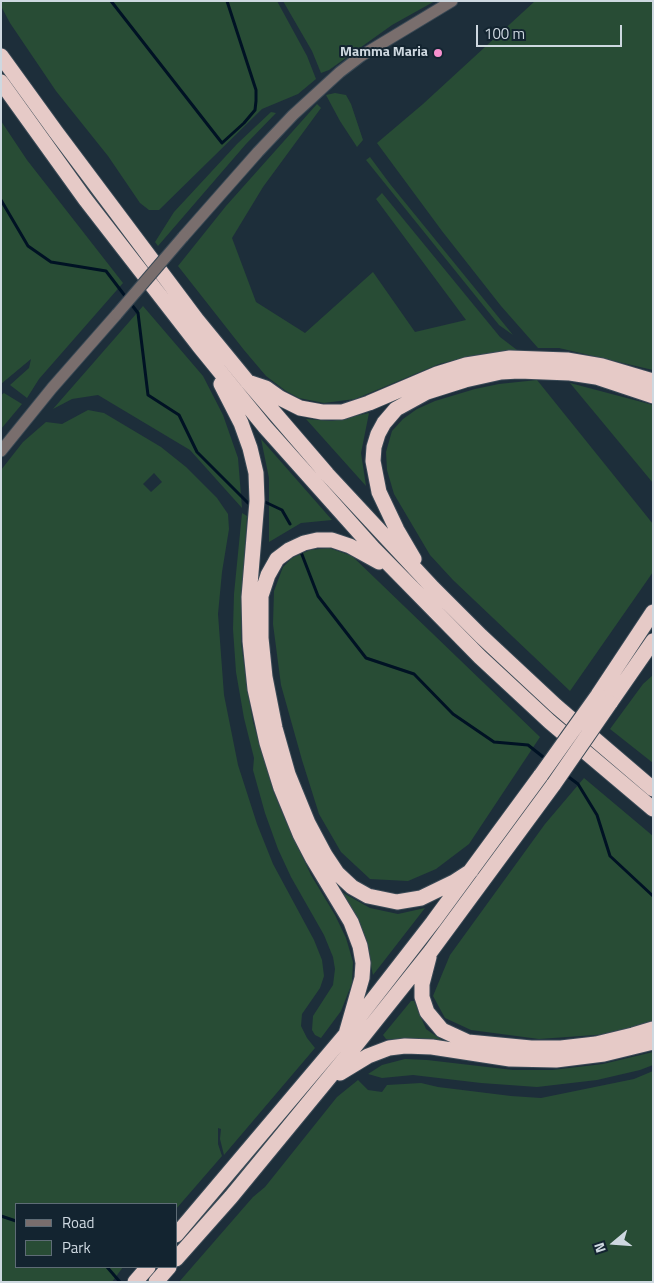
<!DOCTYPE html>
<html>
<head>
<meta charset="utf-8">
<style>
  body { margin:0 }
  #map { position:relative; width:654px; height:1283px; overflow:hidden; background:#1d2e3a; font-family:"Titillium Web",sans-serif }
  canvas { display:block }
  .frame { position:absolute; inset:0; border:2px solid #ced8e0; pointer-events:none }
  .legend { position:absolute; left:15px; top:1203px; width:162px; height:65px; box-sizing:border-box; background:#132430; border:1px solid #5e6c76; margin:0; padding:6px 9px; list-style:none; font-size:15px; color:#ced8e0 }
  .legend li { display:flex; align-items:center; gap:10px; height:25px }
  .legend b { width:25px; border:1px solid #5e6c76 }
  .north { position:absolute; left:589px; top:1218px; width:50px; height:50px; -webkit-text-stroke:4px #132430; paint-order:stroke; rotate:252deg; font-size:14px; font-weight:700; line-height:20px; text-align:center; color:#ced8e0 }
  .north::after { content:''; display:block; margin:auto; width:18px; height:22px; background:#ced8e0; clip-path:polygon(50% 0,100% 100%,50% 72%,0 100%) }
  .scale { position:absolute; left:476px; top:25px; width:146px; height:22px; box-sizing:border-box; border:2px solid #ced8e0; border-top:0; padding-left:6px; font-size:15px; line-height:18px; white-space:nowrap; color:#ced8e0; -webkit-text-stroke:4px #132430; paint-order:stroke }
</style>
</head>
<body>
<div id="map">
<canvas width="654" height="1283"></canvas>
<div class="frame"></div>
<ul class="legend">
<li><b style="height:6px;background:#796e6d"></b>Road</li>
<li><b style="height:14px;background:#284c35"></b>Park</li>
</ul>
<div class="north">N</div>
<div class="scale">100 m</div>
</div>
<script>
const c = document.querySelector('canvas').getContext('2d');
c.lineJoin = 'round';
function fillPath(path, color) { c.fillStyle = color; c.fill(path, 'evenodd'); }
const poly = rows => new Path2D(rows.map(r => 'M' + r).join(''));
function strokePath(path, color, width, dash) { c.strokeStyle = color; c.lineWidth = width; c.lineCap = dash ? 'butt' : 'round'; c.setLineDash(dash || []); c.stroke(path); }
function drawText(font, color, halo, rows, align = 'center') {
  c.font = font + ' "Titillium Web",sans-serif'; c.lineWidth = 4; c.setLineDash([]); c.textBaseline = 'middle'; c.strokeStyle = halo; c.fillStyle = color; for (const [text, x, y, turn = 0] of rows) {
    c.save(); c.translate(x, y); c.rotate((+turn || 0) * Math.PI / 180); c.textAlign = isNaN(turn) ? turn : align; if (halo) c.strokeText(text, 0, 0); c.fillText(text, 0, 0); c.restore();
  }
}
fillPath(poly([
  [1,1,277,1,307,56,316,79,298,94,262,109,159,210,149,210,140,203,108,156,56,91,10,23,1,6],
  [283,1,435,1,392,25,329,70,321,73,312,51],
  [535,1,653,1,653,370,559,348,538,348,501,306,442,231,377,143,423,104],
  [335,93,346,95,351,104,363,140,357,147,340,121,326,95],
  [317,104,321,108,263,187,232,238,256,302,305,333,373,272,415,332,466,320,376,199,382,193,500,337,517,350,476,355,439,364,355,399,324,403,299,398,286,391,266,376,244,350,178,266,226,206],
  [271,112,276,113,246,144,158,246,155,242,174,212,237,144],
  [1,121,27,160,123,283,39,379,27,398,10,385,29,368,31,359,1,384],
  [370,157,390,184,513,335,499,325,420,227,366,160],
  [143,306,203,376,223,415,238,458,242,508,190,450,98,395,72,399,53,409],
  [537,380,653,524,653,572,570,691,453,580,430,555,394,494,387,470,386,452,392,431,403,419,417,409,435,401,475,389,499,384],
  [570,383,653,405,653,483],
  [4,393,22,404,1,429,1,395],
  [88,410,104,413,161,447,186,467,217,498,228,514,229,529,222,572,218,614,224,695,238,765,257,824,273,864,314,940,322,960,324,976,320,988,302,1014,301,1026,307,1038,315,1048,224,1155,220,1139,221,1129,218,1128,218,1144,222,1156,176,1209,176,1204,16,1204,16,1267,123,1267,112,1282,1,1282,1,470,23,442,46,422,62,424],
  [154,473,162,482,151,492,143,484],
  [369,413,361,453,366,486,306,419,332,421],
  [261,439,332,520,301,523,269,542,269,478],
  [242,513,247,516,241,609,241,642,247,688,253,722,274,793,287,824,311,875,335,915,346,938,353,962,352,983,341,1011,321,1038,315,1035,312,1030,313,1016,333,985,335,969,333,957,324,935,291,877,278,849,265,813,253,770,254,758,244,718,236,672,233,629,234,594],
  [329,548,352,556,540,737,469,844,436,869,408,881,370,879,341,852,319,814,302,760,281,685,273,624,274,591,283,567,292,558,310,550],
  [653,675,653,763,610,729,643,684],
  [584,778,653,836,653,1021,609,1034,539,1039,471,1030,445,1018,433,996,450,955,545,824],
  [338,890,370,908,398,914,425,908,373,975,368,952],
  [411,1001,414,1001,426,1029,443,1041,442,1044,410,1039,386,1039,383,1035],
  [653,1052,653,1065,640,1070,597,1080,537,1087,481,1083,413,1075,382,1078,368,1074,382,1065,405,1059,427,1060,513,1070,552,1070,603,1064],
  [653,1071,653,1282,179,1282,253,1197,265,1187,337,1097,358,1080,368,1090,382,1092,387,1085,421,1083,438,1087,511,1096,541,1098,634,1079]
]), '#284c35');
strokePath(poly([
  [111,1,222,143,244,123,255,110,256,101,256,90,227,1],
  [1,200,28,246,51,262,106,271,138,313,148,395,179,415,197,452,248,503],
  [265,502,282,510,290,524],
  [301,552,318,596,366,658,414,674,453,714,494,742,528,745,547,760],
  [566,775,578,784,597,815,610,856,653,896],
  [1,1216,16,1221],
  [107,1267,120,1282]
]), '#001224', 3);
const minor = poly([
  [183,237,258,152,293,115,340,72,361,56,452,1],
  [1,451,52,388,117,314]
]);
const highway = poly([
  [1,56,56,132,197,320,247,381,327,474,433,588,481,636,556,706,653,789],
  [1,82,85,199,199,346,265,427,373,548,480,657,550,722,653,809],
  [251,383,266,388,280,398,300,408,322,412,342,412,369,403,437,374,466,365,510,358,567,360,602,366,653,381],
  [221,384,241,423,250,448,256,473,257,501,249,597,250,641,255,689,267,743,281,788,300,834,313,859,351,922,360,946,363,963,362,978,346,1034],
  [414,559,397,530,379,492,373,461,374,447,378,434,384,423,396,409,427,392,465,380,501,372,519,371,570,373,596,377,653,396],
  [379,562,350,546,332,540,317,540,304,543,289,550,277,559,268,575,261,596,261,638,265,677,275,728,288,774,308,823,325,855,337,873,352,887,368,896,397,902,421,898,454,882,471,871],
  [598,695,653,612],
  [610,703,653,641],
  [429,957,422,984,422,997,427,1012,442,1030,468,1042,531,1048,561,1048,596,1044,633,1035,653,1029],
  [340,1073,368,1056,389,1048,405,1046,432,1047,510,1059,556,1060,604,1054,653,1042],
  [176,1235,346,1034,433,922,541,775],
  [176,1259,231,1197,356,1045,431,951,554,784],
  [135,1282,148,1267],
  [156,1282,169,1267]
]);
strokePath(minor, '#394955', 13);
strokePath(highway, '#394955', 17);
strokePath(minor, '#796e6d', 11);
strokePath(highway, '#e6cac7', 15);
const minorBridge = poly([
  [117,314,183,237]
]);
const highwayBridge = poly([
  [541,775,598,695],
  [554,784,610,703]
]);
strokePath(minorBridge, '#394955', 13, []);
strokePath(highwayBridge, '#394955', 17, []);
strokePath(minorBridge, '#796e6d', 11);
strokePath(highwayBridge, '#e6cac7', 15);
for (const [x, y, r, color] of [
  [438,53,5,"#f790ce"]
]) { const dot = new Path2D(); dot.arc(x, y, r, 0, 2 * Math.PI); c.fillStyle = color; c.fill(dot); strokePath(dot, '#132430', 2); }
drawText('bold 14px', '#ced8e0', '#132430', [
  ["Mamma Maria",428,53]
], 'right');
</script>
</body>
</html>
